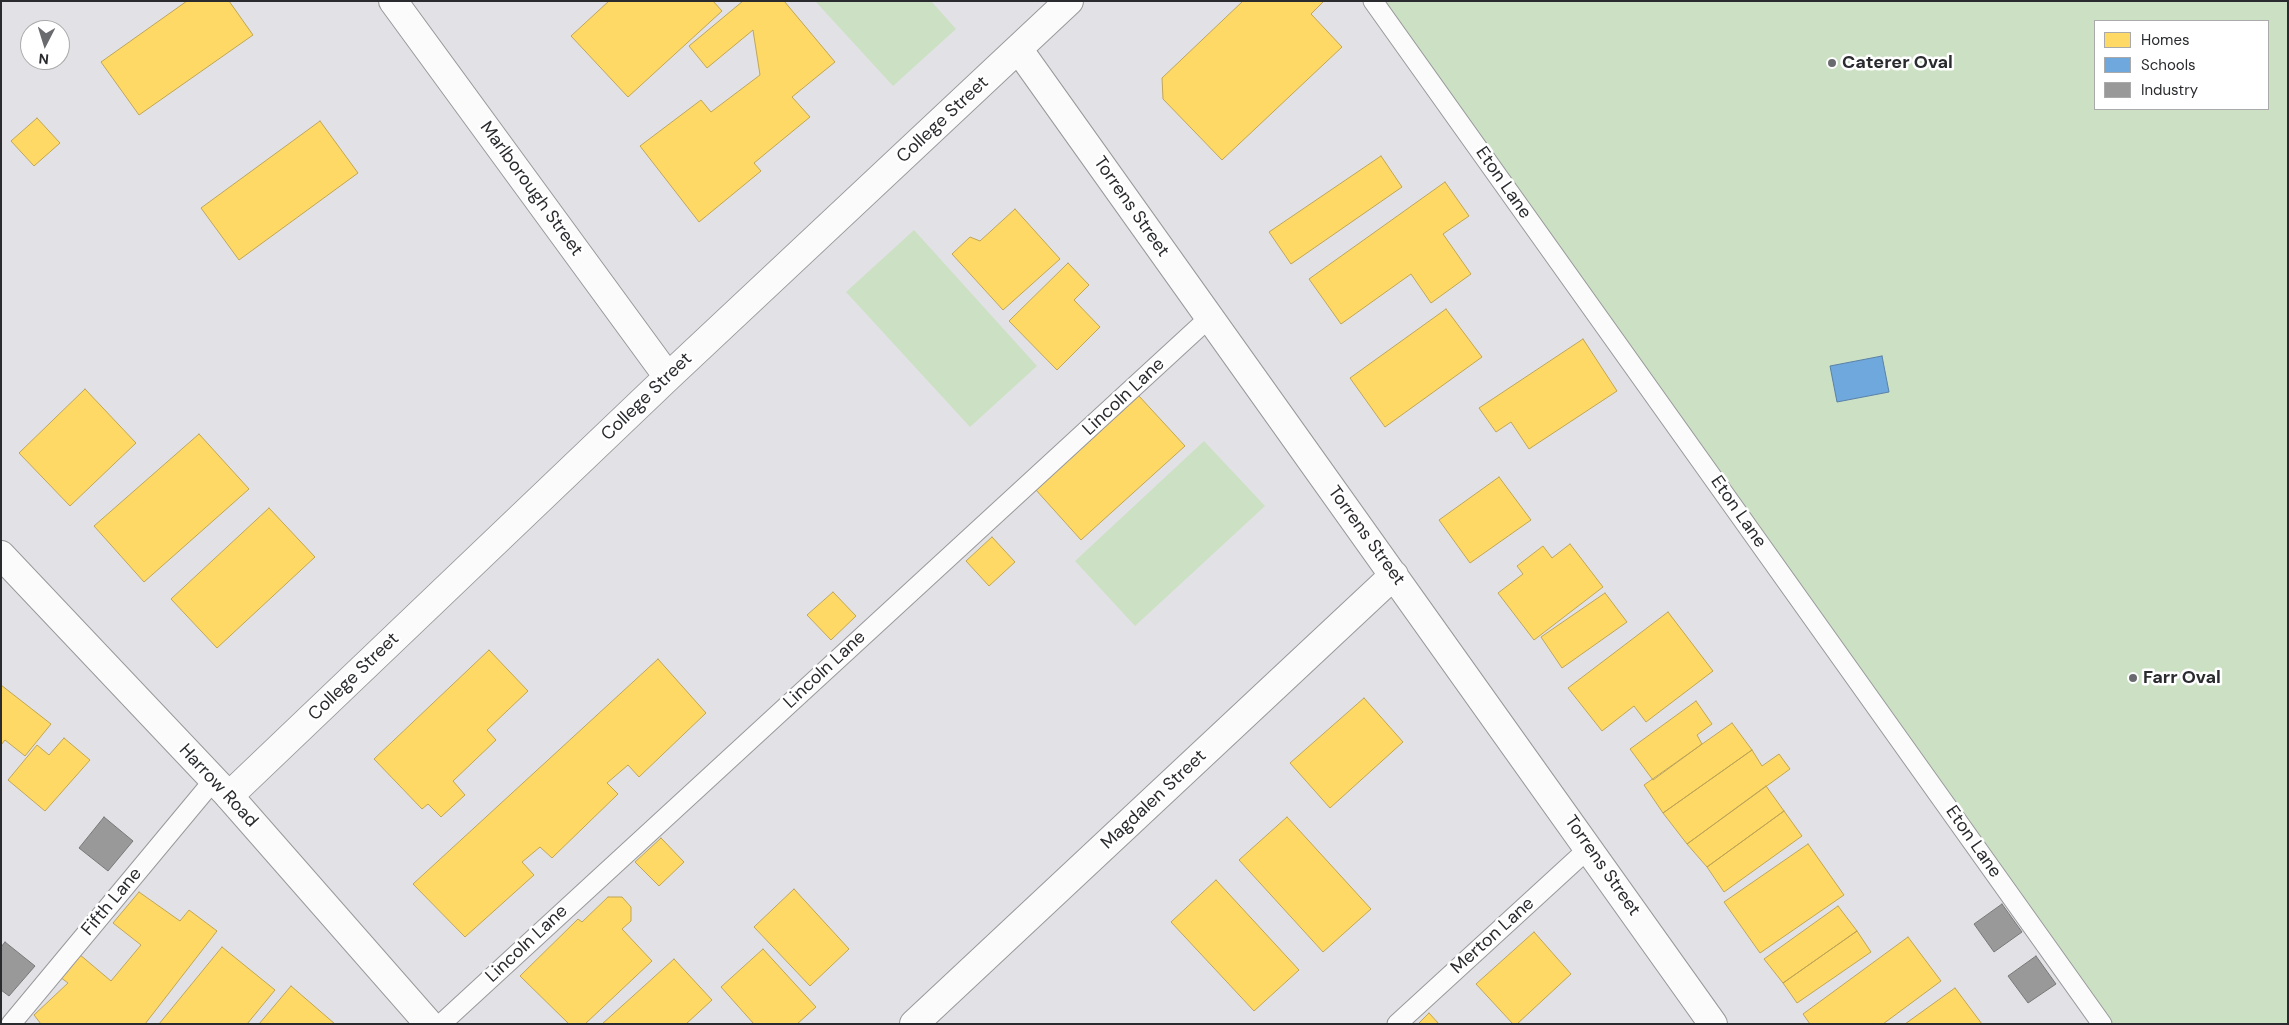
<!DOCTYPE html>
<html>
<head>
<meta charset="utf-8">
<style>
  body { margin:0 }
  #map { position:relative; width:2289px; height:1025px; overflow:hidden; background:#e2e2e6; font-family:"DM Sans",sans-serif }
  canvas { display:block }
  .frame { position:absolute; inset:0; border:2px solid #2a2b2e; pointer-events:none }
  .legend { position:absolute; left:2094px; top:20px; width:175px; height:90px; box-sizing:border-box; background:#fff; border:1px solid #aaaaab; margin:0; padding:6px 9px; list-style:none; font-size:15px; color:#2a2b2e }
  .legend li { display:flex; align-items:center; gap:10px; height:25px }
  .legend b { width:25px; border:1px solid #aaaaab }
  .north { position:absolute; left:20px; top:20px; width:50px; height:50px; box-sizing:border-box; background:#fff; border:1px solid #aaaaab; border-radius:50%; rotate:185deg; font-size:14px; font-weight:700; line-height:20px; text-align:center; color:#2a2b2e }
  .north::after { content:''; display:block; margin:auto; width:18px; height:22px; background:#6a6b6e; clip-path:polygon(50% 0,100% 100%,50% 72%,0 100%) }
</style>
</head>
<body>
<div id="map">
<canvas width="2289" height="1025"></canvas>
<div class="frame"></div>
<ul class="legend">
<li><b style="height:14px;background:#ffd966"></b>Homes</li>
<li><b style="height:14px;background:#6fa8dc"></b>Schools</li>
<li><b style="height:14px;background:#999"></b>Industry</li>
</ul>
<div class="north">N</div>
</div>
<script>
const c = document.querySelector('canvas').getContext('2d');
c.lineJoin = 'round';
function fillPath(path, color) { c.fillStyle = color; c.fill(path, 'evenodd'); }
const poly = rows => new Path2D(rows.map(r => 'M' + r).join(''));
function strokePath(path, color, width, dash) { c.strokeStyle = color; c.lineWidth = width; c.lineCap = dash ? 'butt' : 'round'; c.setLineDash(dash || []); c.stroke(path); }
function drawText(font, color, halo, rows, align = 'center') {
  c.font = font + ' "DM Sans",sans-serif'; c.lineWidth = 5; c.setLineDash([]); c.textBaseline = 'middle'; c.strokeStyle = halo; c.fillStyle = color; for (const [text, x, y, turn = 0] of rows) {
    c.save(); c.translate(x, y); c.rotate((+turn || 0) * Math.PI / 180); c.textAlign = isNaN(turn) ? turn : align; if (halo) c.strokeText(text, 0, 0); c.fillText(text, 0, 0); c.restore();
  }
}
fillPath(poly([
  [815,1,931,1,956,29,893,86],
  [1373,1,2288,1,2288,1024,2102,1024],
  [2095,21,2268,21,2268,109,2095,109],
  [914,230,1037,366,970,427,846,292],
  [1204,441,1265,506,1135,626,1075,561]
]), '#cce0c4');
const homes = poly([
  [187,1,229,1,253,35,139,115,101,62,187,1],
  [609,1,713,1,722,11,628,97,571,36,609,1],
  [743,1,784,1,835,62,792,97,810,117,754,163,761,171,699,222,640,146,701,100,711,112,760,75,753,30,707,68,689,46,743,1],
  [1243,1,1324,1,1311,14,1342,47,1222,160,1163,99,1162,78,1243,1],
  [37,118,60,143,34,166,11,141,37,118],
  [320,121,358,173,239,260,201,208,320,121],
  [1381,156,1402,187,1291,264,1269,232,1381,156],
  [1445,182,1469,216,1443,234,1471,274,1431,303,1411,274,1341,324,1309,279,1445,182],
  [1015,209,1060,259,1003,310,952,254,970,237,980,241,1015,209],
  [1068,263,1089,285,1074,300,1100,327,1057,370,1009,321,1068,263],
  [1446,309,1482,357,1385,427,1350,378,1446,309],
  [1583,339,1617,391,1529,449,1511,422,1496,432,1479,408,1583,339],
  [85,389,136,443,70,506,19,453,85,389],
  [1139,396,1185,446,1081,540,1036,490,1139,396],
  [199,434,249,489,144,582,94,526,199,434],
  [1499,477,1531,520,1470,563,1439,520,1499,477],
  [269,508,315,557,217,648,171,599,269,508],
  [992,537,1015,562,989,586,966,561,992,537],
  [1570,544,1603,587,1534,640,1498,593,1523,574,1517,566,1543,546,1552,558,1570,544],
  [833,592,856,616,831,640,807,615,833,592],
  [1605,593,1627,622,1562,668,1541,637,1605,593],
  [1668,612,1713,671,1646,722,1634,706,1602,731,1568,688,1668,612],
  [489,650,528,691,487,730,496,740,453,781,465,795,441,817,428,804,422,809,374,759,489,650],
  [658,659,706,713,639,777,628,765,607,783,618,794,552,858,540,847,522,862,534,875,465,937,413,884,658,659],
  [1,685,51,724,25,756,5,740,1,745,1,685],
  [1364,698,1403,742,1330,808,1290,763,1364,698],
  [1696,701,1712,724,1697,735,1702,744,1653,780,1630,749,1696,701],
  [1732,723,1752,750,1663,813,1644,785,1732,723],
  [64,738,90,760,45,811,8,780,37,745,49,755,64,738],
  [1752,750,1762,766,1779,754,1790,769,1687,844,1663,813,1752,750],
  [1766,786,1784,811,1707,867,1687,844,1766,786],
  [1784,811,1802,836,1724,892,1707,867,1784,811],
  [1287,817,1371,909,1323,952,1239,860,1287,817],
  [661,838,684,862,659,886,635,862,661,838],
  [1808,844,1844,895,1760,953,1724,902,1808,844],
  [1216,880,1299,970,1254,1011,1171,922,1216,880],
  [794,889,849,949,810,986,754,927,794,889],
  [139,892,180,921,189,910,217,931,145,1024,41,1024,34,1015,68,983,60,977,79,954,111,981,141,945,113,923,139,892],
  [608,897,622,897,631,907,631,921,622,929,652,961,585,1024,569,1024,520,976,578,919,582,922,608,897],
  [1838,906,1857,931,1783,983,1764,959,1838,906],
  [1857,931,1871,952,1797,1003,1783,983,1857,931],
  [1534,932,1571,974,1517,1024,1513,1024,1476,984,1534,932],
  [1908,937,1941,981,1883,1024,1810,1024,1803,1014,1908,937],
  [222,947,275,990,247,1024,159,1024,222,947],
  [763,949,816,1007,797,1024,754,1024,721,987,763,949],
  [674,959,712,1000,686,1024,602,1024,674,959],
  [291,986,335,1024,259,1024,291,986],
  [1955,988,1982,1024,1905,1024,1955,988],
  [1429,1013,1439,1024,1418,1024,1429,1013]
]);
fillPath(homes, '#ffd966');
strokePath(homes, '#bfa555', 1);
const schools = poly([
  [1882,356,1889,392,1837,402,1830,366,1882,356]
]);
fillPath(schools, '#6fa8dc');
strokePath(schools, '#5a82a8', 1);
const industry = poly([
  [104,817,133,841,108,871,79,848,104,817],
  [2002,904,2022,932,1994,952,1974,924,2002,904],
  [5,942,35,966,9,996,1,990,1,947,5,942],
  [2036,956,2056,984,2028,1003,2008,976,2036,956]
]);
fillPath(industry, '#999');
strokePath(industry, '#787879', 1);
const service = poly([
  [1373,1,2102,1024],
  [11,1024,213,781],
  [441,1024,1210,317],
  [1397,1024,1589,848]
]);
const minor = poly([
  [393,1,668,377],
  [1019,50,1713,1024],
  [229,796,668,377,1069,1],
  [914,1024,1394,575]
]);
const tertiary = poly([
  [1,555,229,796,429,1024]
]);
strokePath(service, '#99999c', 21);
strokePath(minor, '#99999c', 30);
strokePath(tertiary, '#99999c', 30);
strokePath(service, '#fbfbfb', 19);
strokePath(minor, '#fbfbfb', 28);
strokePath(tertiary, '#fbfbfb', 28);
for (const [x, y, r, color] of [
  [1832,63,5,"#6a6b6e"],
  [2133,678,5,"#6a6b6e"]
]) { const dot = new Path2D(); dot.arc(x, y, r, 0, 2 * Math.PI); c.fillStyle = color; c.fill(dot); strokePath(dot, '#fff', 2); }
drawText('bold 18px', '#2a2b2e', '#fff', [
  ["Caterer Oval",1842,63],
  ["Farr Oval",2143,678]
], 'left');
drawText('18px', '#2a2b2e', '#fff', [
  ["College Street",943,120,-43],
  ["Eton Lane",1503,183,55],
  ["Marlborough Street",531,189,54],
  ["Torrens Street",1131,207,55],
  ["College Street",647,397,-44],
  ["Lincoln Lane",1124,397,-43],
  ["Eton Lane",1738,512,55],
  ["Torrens Street",1366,536,54],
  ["Lincoln Lane",825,670,-43],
  ["College Street",354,677,-44],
  ["Harrow Road",218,786,47],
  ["Magdalen Street",1154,800,-43],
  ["Eton Lane",1973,842,55],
  ["Torrens Street",1602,866,55],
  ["Fifth Lane",112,902,-50],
  ["Merton Lane",1493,936,-42],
  ["Lincoln Lane",527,944,-43]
]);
</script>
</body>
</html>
